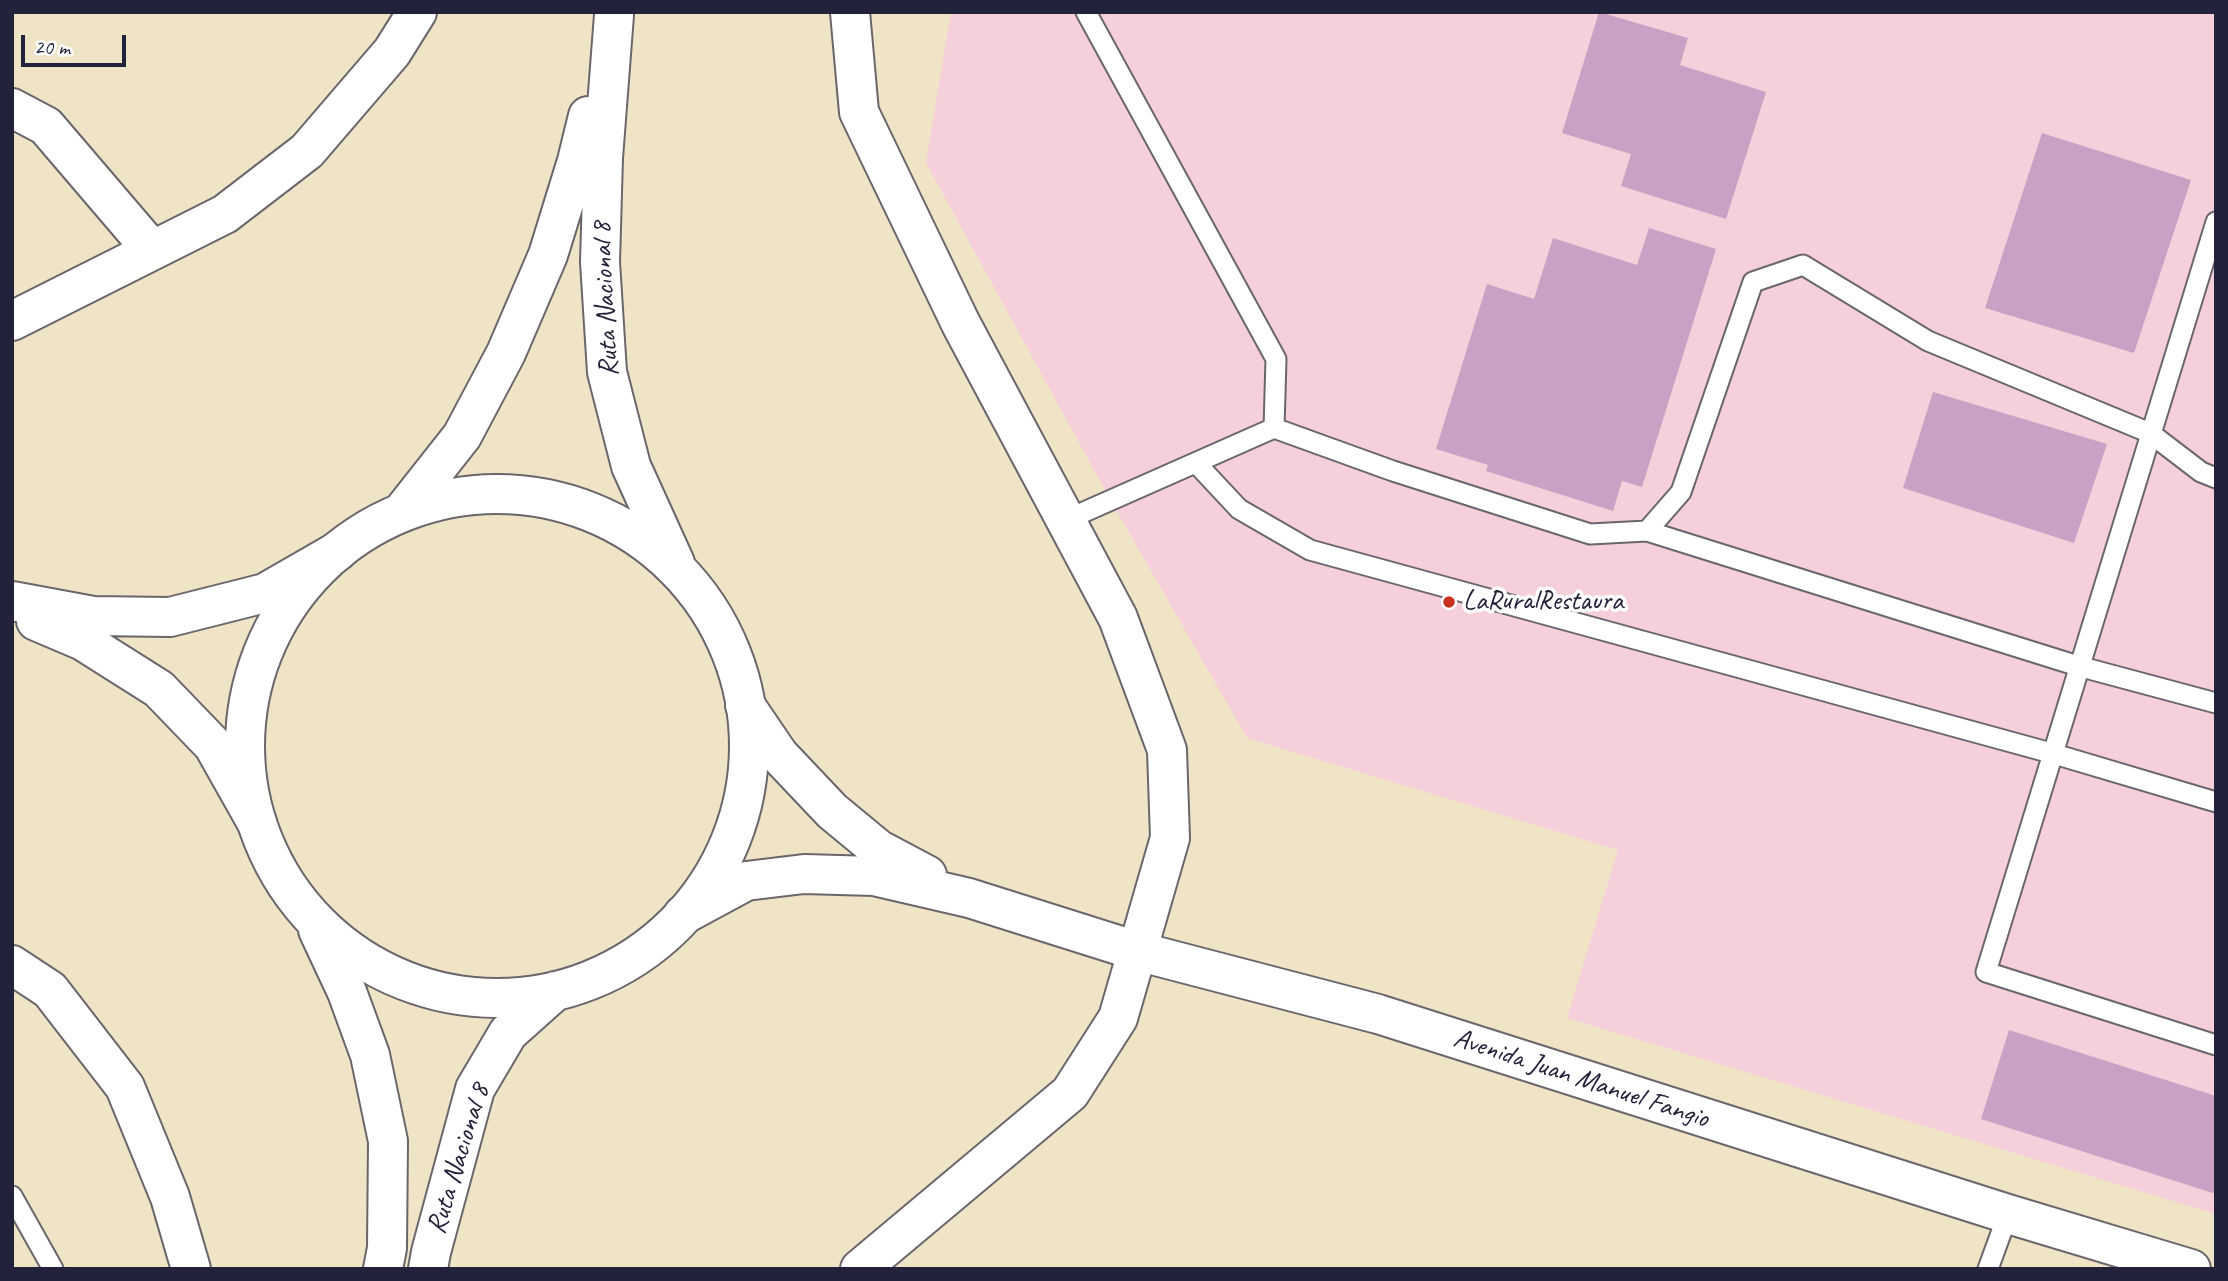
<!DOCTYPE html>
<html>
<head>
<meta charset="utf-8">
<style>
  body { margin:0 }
  #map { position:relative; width:2228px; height:1281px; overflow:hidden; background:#f0e4c7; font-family:Caveat,sans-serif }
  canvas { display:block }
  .frame { position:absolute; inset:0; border:14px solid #22223b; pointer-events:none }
  .scale { position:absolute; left:21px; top:35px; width:105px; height:32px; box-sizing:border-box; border:4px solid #22223b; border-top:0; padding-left:9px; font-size:21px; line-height:24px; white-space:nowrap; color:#22223b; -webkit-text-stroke:5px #fff; paint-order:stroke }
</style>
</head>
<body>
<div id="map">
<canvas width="2228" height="1281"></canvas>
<div class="frame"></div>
<div class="scale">20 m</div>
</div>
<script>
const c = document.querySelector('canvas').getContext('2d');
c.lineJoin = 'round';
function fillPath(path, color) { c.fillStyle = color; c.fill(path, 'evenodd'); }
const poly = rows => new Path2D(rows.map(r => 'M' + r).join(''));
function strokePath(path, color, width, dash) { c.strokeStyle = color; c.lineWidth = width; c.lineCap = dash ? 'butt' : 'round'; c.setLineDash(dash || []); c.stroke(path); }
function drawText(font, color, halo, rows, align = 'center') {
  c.font = font + ' Caveat,sans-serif'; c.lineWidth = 7; c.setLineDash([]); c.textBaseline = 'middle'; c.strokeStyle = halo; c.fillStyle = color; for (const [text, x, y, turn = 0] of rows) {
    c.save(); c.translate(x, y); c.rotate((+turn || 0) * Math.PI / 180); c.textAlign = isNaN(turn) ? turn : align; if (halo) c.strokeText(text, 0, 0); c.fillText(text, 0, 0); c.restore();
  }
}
fillPath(poly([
  [951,12,2216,12,2216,1214,1567,1018,1618,850,1247,738,1111,501,926,163]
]), '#f5cfda');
fillPath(poly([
  [1599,12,1688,38,1680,65,1766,92,1726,219,1621,186,1631,154,1562,133],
  [2042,133,2191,180,2134,353,1985,308],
  [1649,228,1716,249,1642,487,1622,481,1613,511,1486,471,1488,465,1436,449,1487,284,1534,299,1553,238,1637,265],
  [1933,392,2107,444,2074,543,1903,488],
  [2009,1030,2216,1096,2216,1194,1981,1119]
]), '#caa1c5');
const lane = poly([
  [2216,222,1986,972,2216,1045],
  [1274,428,1393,471,1590,534,1647,531,1681,492,1753,282,1803,265,1928,341,2150,433,2201,472,2216,478],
  [1196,463,1239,509,1310,550,2051,753,2216,802],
  [1066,520,1274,428,1276,359,1086,12],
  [1647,531,2078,666,2216,703],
  [12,1196,53,1269],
  [1988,1269,2008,1214]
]);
const street = poly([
  [850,12,859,112,961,324,1118,618,1167,750,1170,838,1118,1018,1070,1093,860,1269],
  [12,108,46,126,152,250],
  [12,321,225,214,307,151,392,52,417,12],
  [12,965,50,990,125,1087,170,1197,191,1269]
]);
const secondary = poly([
  [12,601,93,616,170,617,265,593,338,551],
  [36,621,83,641,159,689,213,745,257,823],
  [745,705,779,755,832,811,878,849,927,875],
  [683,915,746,881,804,874,874,876,969,898,1137,951,1378,1014,2008,1214,2191,1269]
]);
const highway = poly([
  [614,15,603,158,600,262,607,372,631,466,675,563],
  '245 746a252 252 0 1 1 504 0a252 252 0 1 1-504 0Z',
  [402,512,462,436,506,353,548,255,577,161,588,116],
  [318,930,347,992,370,1055,388,1141,387,1248,383,1269],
  [428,1269,431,1252,475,1089,508,1033,555,991]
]);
strokePath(lane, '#6a666c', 23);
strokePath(street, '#6a666c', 42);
strokePath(secondary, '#6a666c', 42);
strokePath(highway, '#6a666c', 42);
strokePath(lane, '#fff', 19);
strokePath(street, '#fff', 38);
strokePath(secondary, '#fff', 38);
strokePath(highway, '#fff', 38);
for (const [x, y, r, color] of [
  [1449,602,7,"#c8321e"]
]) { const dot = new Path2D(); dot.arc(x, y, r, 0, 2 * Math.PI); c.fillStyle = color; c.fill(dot); strokePath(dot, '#fff', 2.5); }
drawText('28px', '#22223b', '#fff', [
  ["Ruta Nacional 8",606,299,-93],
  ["Avenida Juan Manuel Fangio",1581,1079,18],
  ["Ruta Nacional 8",459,1159,-73]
]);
drawText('28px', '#22223b', '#fff', [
  ["LaRuralRestaura",1463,602]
], 'left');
</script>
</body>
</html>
